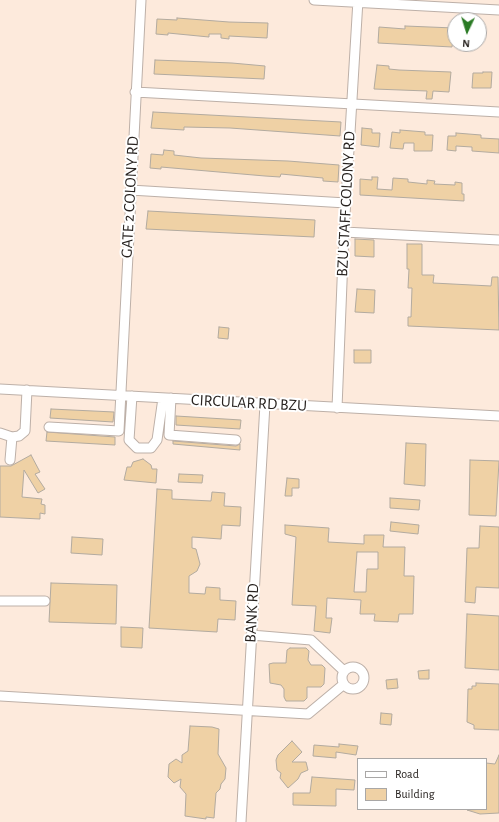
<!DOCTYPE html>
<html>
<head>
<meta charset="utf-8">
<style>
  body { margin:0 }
  #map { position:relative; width:499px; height:822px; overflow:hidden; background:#fff7f1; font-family:"Alegreya Sans",sans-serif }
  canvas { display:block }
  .legend { position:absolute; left:357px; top:758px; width:130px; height:52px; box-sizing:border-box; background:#fff; border:1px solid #a9a7a6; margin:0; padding:5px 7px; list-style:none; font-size:12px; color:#282320 }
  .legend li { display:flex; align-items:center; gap:8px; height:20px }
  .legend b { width:20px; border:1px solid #a9a7a6 }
  .north { position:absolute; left:447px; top:12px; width:40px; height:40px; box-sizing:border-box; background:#fff; border:1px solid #a9a7a6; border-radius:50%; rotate:184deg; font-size:11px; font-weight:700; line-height:16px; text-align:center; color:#282320 }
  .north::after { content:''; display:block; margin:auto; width:14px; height:18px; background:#2a7a24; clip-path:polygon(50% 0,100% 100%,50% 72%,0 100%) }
</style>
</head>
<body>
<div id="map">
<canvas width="499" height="822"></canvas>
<ul class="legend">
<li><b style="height:5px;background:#fff"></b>Road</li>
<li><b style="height:11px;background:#efd1a5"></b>Building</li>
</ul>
<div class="north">N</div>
</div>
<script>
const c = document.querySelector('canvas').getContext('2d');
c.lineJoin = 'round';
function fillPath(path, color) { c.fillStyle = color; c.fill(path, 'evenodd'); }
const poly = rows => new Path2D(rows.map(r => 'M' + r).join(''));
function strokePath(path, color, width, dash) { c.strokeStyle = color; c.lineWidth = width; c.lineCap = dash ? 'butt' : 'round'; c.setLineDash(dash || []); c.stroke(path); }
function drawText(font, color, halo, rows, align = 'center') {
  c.font = font + ' "Alegreya Sans",sans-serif'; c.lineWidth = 4; c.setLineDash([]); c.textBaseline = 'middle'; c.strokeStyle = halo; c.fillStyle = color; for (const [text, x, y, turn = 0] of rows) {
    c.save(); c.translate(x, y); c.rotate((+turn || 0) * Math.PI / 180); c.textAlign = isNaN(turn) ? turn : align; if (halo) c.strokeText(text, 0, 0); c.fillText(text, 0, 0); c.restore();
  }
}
fillPath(poly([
  [0,0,499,0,499,822,0,822],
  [455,20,479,20,479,44,455,44],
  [358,759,486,759,486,809,358,809]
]), '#fdeadc');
const building = poly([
  [177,18,229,22,268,23,267,38,229,36,229,39,221,38,221,34,209,34,209,37,168,33,168,35,156,34,157,19,177,20,177,18],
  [405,26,454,28,452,47,378,43,379,27,405,29,405,26],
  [155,60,232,63,265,66,264,79,154,74,155,60],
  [377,65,389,66,389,69,399,70,451,72,449,92,433,91,432,99,426,99,427,91,374,89,377,65],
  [483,72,492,72,491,88,472,88,473,73,483,73,483,72],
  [153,112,341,122,340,136,230,128,184,127,184,130,151,128,153,112],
  [362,128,372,129,372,133,380,133,379,147,361,145,362,128],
  [400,130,425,132,425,135,433,135,432,151,414,151,414,143,404,143,403,149,390,148,392,132,400,133,400,130],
  [456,133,481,135,481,138,499,139,499,153,472,151,472,147,456,146,456,151,447,150,448,136,456,136,456,133],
  [164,150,174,151,174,155,201,158,288,161,339,165,338,182,323,181,323,178,281,174,280,177,265,176,161,167,161,169,150,168,151,154,163,155,164,150],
  [372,177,378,177,377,189,392,190,393,178,408,179,408,182,427,184,427,180,435,181,434,184,455,185,455,182,462,183,462,194,464,194,464,201,360,195,360,179,372,180,372,177],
  [148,211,315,220,314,237,146,229,148,211],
  [355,239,374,240,374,257,355,256,355,239],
  [407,244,422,244,422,275,434,275,433,283,491,286,492,277,498,277,499,330,408,326,408,317,411,317,412,288,408,288,409,269,407,269,407,244],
  [357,289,375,290,374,313,355,312,357,289],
  [219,327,229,328,228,339,218,338,219,327],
  [354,350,371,350,371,363,354,363,354,350],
  [51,409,114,412,113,422,50,418,51,409],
  [176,416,241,420,240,429,176,425,176,416],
  [47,432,115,437,115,445,46,441,47,432],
  [173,441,236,446,240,444,240,450,173,444,173,441],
  [406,443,426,444,425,486,404,484,406,443],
  [31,455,40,472,35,474,45,489,38,493,24,470,22,497,42,499,41,504,45,505,45,514,40,513,40,519,0,517,0,466,11,466,31,455],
  [143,459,151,465,152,469,157,469,156,483,124,480,127,467,131,467,133,462,143,459],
  [470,460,499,461,496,516,469,515,470,460],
  [179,474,203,475,202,483,178,482,179,474],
  [287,478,299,479,299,488,292,488,292,496,285,496,287,478],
  [157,489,172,490,172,499,211,501,212,492,225,493,224,506,241,507,240,526,222,525,221,539,192,537,192,548,196,549,200,564,197,571,189,576,189,593,205,594,206,587,220,588,220,600,236,601,235,620,218,619,217,632,149,628,157,489],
  [390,498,420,500,419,510,390,508,390,498],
  [391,522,419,525,418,534,390,531,391,522],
  [285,525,329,528,328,542,364,544,364,535,384,535,383,547,405,547,404,576,414,576,413,614,399,614,398,622,374,621,375,614,360,614,361,600,327,598,326,618,332,618,330,633,314,631,316,606,292,605,296,537,285,534,285,525],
  [357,552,378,552,378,569,367,569,366,592,354,592,357,552],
  [480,526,499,527,499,588,476,587,475,603,465,602,467,548,479,548,480,526],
  [72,537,103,539,102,555,71,553,72,537],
  [51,583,117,585,116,624,49,622,51,583],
  [467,614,499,616,499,670,465,668,467,614],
  [121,627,143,628,142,648,121,647,121,627],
  [290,648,306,648,309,651,308,660,311,665,322,665,325,668,324,684,321,687,307,687,307,698,304,701,286,701,284,697,284,689,281,685,270,683,269,664,273,663,286,663,287,650,290,648],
  [429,670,429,679,419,679,418,671,429,670],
  [397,679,398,688,387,689,386,680,397,679],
  [476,683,499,684,499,730,474,729,474,725,467,722,468,689,472,689,472,686,476,686,476,683],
  [381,713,392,714,391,725,380,724,381,713],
  [190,726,212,727,219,729,218,754,226,768,225,779,221,784,220,789,216,793,214,818,206,817,206,819,185,816,186,794,180,787,181,779,174,783,168,777,169,764,176,759,182,763,182,755,188,751,190,726],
  [292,741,302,752,292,762,306,762,308,770,301,773,298,779,288,788,280,778,281,773,277,770,276,760,278,755,292,741],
  [339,744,358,746,356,755,336,752,336,758,313,756,314,745,339,747,339,744],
  [499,755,499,813,480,814,467,810,486,809,486,763,495,764,499,755],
  [312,777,355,780,354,790,336,789,336,806,293,805,293,793,310,793,312,777]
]);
fillPath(building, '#efd1a5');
strokePath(building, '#b3aba0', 1);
const minor = poly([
  [314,0,499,10],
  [135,92,499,112],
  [130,190,346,203],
  [344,232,499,240],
  [0,389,499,416],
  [132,396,129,440,137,448,151,448,157,440,163,398],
  [171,398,169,435,236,440],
  [337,408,344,232,358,0],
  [49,427,119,431,141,0],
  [0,433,12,437,19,436,25,431,27,390],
  [10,460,12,437],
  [0,601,45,601],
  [251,635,311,640,344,671],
  '342 678a11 11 0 1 1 22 0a11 11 0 1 1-22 0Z',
  [0,696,308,714,344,684],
  [241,822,265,404]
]);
strokePath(minor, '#bdb0a8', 11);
strokePath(minor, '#fff', 9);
drawText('16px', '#282320', '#fff', [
  ["GATE 2 COLONY RD",130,197,-87],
  ["BZU STAFF COLONY RD",346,204,-87],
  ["CIRCULAR RD BZU",249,403,3],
  ["BANK RD",252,613,-87]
]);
</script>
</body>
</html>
